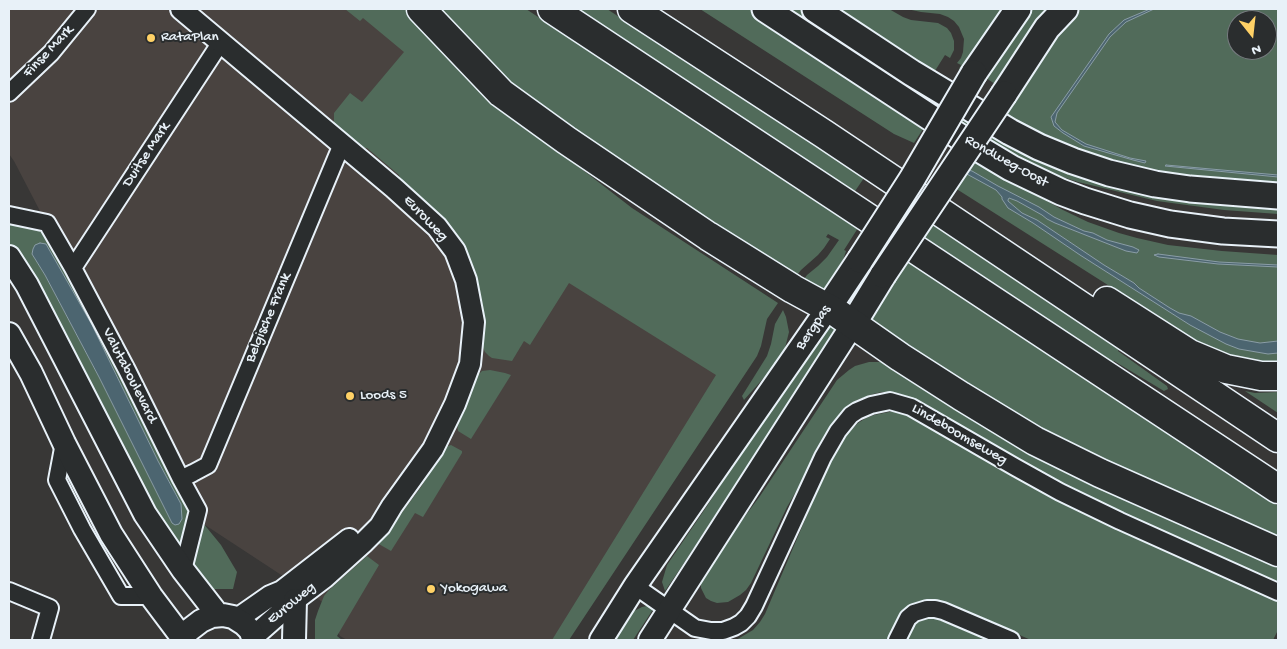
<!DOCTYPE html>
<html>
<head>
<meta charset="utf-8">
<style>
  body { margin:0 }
  #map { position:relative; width:1287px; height:649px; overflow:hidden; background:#383736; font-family:"Gochi Hand",sans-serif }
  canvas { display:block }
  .frame { position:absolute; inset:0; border:10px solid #e8f1f8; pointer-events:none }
  .north { position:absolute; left:1227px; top:10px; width:50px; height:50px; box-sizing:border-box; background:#2a2d2e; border:1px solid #767b7f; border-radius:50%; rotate:164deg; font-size:14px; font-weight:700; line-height:20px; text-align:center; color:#e8f1f8 }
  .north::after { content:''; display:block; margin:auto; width:18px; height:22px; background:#ffd166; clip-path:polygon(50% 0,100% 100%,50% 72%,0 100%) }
</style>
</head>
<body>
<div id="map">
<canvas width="1287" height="649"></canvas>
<div class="frame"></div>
<div class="north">N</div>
</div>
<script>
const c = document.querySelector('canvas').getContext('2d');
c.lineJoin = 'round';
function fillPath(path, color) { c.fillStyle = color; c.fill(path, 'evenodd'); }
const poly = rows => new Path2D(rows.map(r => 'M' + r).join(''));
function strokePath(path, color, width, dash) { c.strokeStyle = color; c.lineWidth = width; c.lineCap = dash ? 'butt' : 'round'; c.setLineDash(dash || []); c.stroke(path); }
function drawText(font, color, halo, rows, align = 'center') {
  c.font = font + ' "Gochi Hand",sans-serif'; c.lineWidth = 4; c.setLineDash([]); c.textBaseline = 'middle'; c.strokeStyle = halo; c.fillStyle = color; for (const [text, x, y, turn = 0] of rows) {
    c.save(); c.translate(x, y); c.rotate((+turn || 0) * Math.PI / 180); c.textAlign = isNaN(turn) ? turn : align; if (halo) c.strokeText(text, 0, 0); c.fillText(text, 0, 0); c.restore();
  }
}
fillPath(poly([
  [9,9,370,9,484,117,764,301,556,640,347,640,340,636,324,603,202,523,14,161,9,154]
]), '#494340');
fillPath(poly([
  [345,9,408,9,526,126,632,208,778,303,767,319,761,346,757,356,569,640,552,640,716,375,569,283,530,345,524,341,512,361,492,358,489,356,485,352,482,345,483,316,479,287,468,259,401,183,399,175,367,148,357,147,334,124,334,113,350,93,362,102,404,52,363,18,360,21],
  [431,9,526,9,858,228,844,250,846,251,843,260,821,294,802,282,807,275,818,266,827,257,839,240,828,234,826,237,830,239,824,248,818,255,801,270,795,278,528,105],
  [573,9,607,9,864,178,853,194],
  [700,9,751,9,813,49,925,126,914,143,894,134],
  [779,9,801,9,912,83,994,133,1278,204,1278,214,1224,210,1157,201,1078,182,1047,172,1003,155],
  [899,81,923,92,946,108,956,120,898,82],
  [825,9,889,9,903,17,911,20,938,23,947,28,951,33,954,41,954,50,950,58,945,55,933,74],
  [907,9,1009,9,962,71,959,69,961,65,957,63,961,58,963,52,964,39,959,27,954,21,948,17,940,14,921,12],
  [1026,9,1055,9,998,86,986,78,992,63],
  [1077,9,1278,9,1278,190,1129,173,999,120,1011,98],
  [1237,20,1267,20,1267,50,1237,50],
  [976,156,1040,197,1063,210,1088,222,1119,233,1137,238,1168,245,1222,251,1278,255,1278,363,1242,362,1204,346,955,188],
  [9,221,31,225,46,235,49,234,191,506,191,522,180,559,9,250],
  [32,254,92,325,158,461,181,504,172,523,99,377,45,275],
  [932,223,1120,347,1118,351,1167,386,1168,389,1164,391,1114,361,1112,364,922,239],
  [907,260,1278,506,1278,542,1092,461,867,322],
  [783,310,786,317,789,332,785,348,769,372,744,400,742,396,767,356,771,344,775,324],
  [825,319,842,322,682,566,665,591,662,582,667,565,707,506,744,449,783,379],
  [869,362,882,362,1063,470,1099,488,1278,566,1278,586,1063,486,910,398,901,394,882,392,873,394,857,400,845,409,833,425,818,454,787,507,751,583,746,590,740,595,728,602,717,603,711,601,706,598,701,588,701,578,703,573,760,496,837,380,849,370,855,366],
  [490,370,505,373,511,375,471,439,458,431,457,424,474,379,482,371],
  [1245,391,1255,393,1278,392,1278,413],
  [894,411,906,414,920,420,1207,567,1278,601,1278,630,1273,640,1031,640,938,600,932,600,908,607,902,613,889,640,736,640,753,630,760,622,765,614,830,461,844,437,858,423,866,418,874,415],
  [451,445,462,451,462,453,423,517,415,513,391,551,377,543,377,541,398,518,421,487,445,447],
  [203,523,221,545,237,572,233,589,210,589,194,574,192,561,201,524],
  [367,556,379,565,337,636,342,640,315,640,315,620,318,611,324,596,329,590],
  [652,605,654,608,633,640,611,640,627,617,632,612,642,607],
  [935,616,992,640,904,640,912,624,920,618]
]), '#516b5a');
const water = poly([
  [1150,9,1154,9,1126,22,1110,37,1057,113,1055,122,1062,130,1086,144,1130,158,1146,161,1145,163,1133,160,1084,146,1063,133,1054,126,1051,117,1109,34,1124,20,1150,9],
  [1166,165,1278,175,1278,177,1165,166,1166,165],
  [968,170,972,171,998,186,1039,207,1054,217,1084,231,1093,233,1107,240,1133,247,1139,250,1137,253,1126,251,1055,223,1047,219,1042,215,1017,201,1009,198,1008,200,1008,201,1022,213,1037,220,1104,265,1134,283,1139,288,1170,308,1179,313,1191,316,1220,332,1238,339,1260,343,1278,341,1278,353,1268,354,1239,349,1226,344,1190,325,1080,255,1033,223,1008,208,1002,199,1002,197,996,190,965,173,968,170],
  [40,243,46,244,92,325,158,461,181,504,182,519,179,524,175,525,172,523,99,377,45,275,32,254,33,249,35,245,40,243],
  [1158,254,1219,262,1278,265,1278,267,1218,264,1159,257,1154,255,1158,254]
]);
fillPath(water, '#4c6570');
strokePath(water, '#8a9da6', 1);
const minor = poly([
  [9,93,51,53,87,9],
  [9,215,47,223,73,268,127,370,181,479,198,510,183,570],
  [73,268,221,42],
  [64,443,57,480,82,529,121,596,151,596],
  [181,479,193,473,208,465,342,144],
  [635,586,695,628,711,631,723,631,734,627,741,623,748,616,754,606,823,457,838,431,851,415,857,411,871,405,890,401,911,407,1015,467,1060,492,1120,521,1278,592],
  [9,591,50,608,41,640],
  [897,640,908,618,914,613,927,609,935,609,943,611,1011,640]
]);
const tertiary = poly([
  [181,9,394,188,437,227,455,251,466,280,474,322,470,364,455,404,433,449,392,506,380,526,364,542,324,578,295,600,253,637],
  [237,619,270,596,282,591,349,539]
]);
const secondary = poly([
  [9,257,27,285,145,514,183,570,218,615],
  [9,334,31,373,64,443,111,534,151,596,184,640],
  [183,640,188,631,201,621,212,616,223,615,233,617,244,624,250,630,254,640],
  [294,640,295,600],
  [601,640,635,586,828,308],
  [650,640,853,324]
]);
const primary = poly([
  [765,9,966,141,1011,168,1061,192,1085,201,1130,215,1170,224,1223,231,1278,234],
  [815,9,912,73,1010,132,1039,147,1073,161,1109,173,1155,184,1190,189,1278,196],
  [974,73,1018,9],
  [1004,94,1047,28,1065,9],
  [828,308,860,260],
  [853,324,883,275]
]);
const motorway = poly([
  [421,9,501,93,566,140,708,236,793,289,837,313,900,357,961,396,1035,441,1100,473,1278,552],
  [552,9,1278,489],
  [632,9,824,134,1278,438],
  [1107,301,1190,354,1226,369,1261,376,1278,376]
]);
strokePath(minor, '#e8f1f8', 20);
strokePath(tertiary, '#e8f1f8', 24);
strokePath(secondary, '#e8f1f8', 26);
strokePath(primary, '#e8f1f8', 29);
strokePath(motorway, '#e8f1f8', 31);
strokePath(minor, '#2a2d2e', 16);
strokePath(tertiary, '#2a2d2e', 20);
strokePath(secondary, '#2a2d2e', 22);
strokePath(primary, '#2a2d2e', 25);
strokePath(motorway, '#2a2d2e', 28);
const primaryBridge = poly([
  [860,260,912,179,974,73],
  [883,275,1004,94]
]);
strokePath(primaryBridge, '#e8f1f8', 29, []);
strokePath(primaryBridge, '#2a2d2e', 25);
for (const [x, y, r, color] of [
  [151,38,5,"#ffd166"],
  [350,396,5,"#ffd166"],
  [431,589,5,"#ffd166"]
]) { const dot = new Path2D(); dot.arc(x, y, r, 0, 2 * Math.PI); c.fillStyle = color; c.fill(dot); strokePath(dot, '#2a2d2e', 2); }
drawText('15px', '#e8f1f8', '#2a2d2e', [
  ["RataPlan",161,38],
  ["Loods 5",360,396],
  ["Yokogawa",441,589]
], 'left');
drawText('15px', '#e8f1f8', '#2a2d2e', [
  ["Finse Mark",49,52,-47],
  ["Duitse Mark",147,155,-57],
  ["Rondweg-Oost",1006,162,29],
  ["Euroweg",425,219,46],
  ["Belgische Frank",269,318,-67],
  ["Bergpas",814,328,-56],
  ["Valutaboulevard",129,376,63],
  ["Lindeboomseweg",959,435,30],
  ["Euroweg",292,604,-39]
]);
</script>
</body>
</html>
